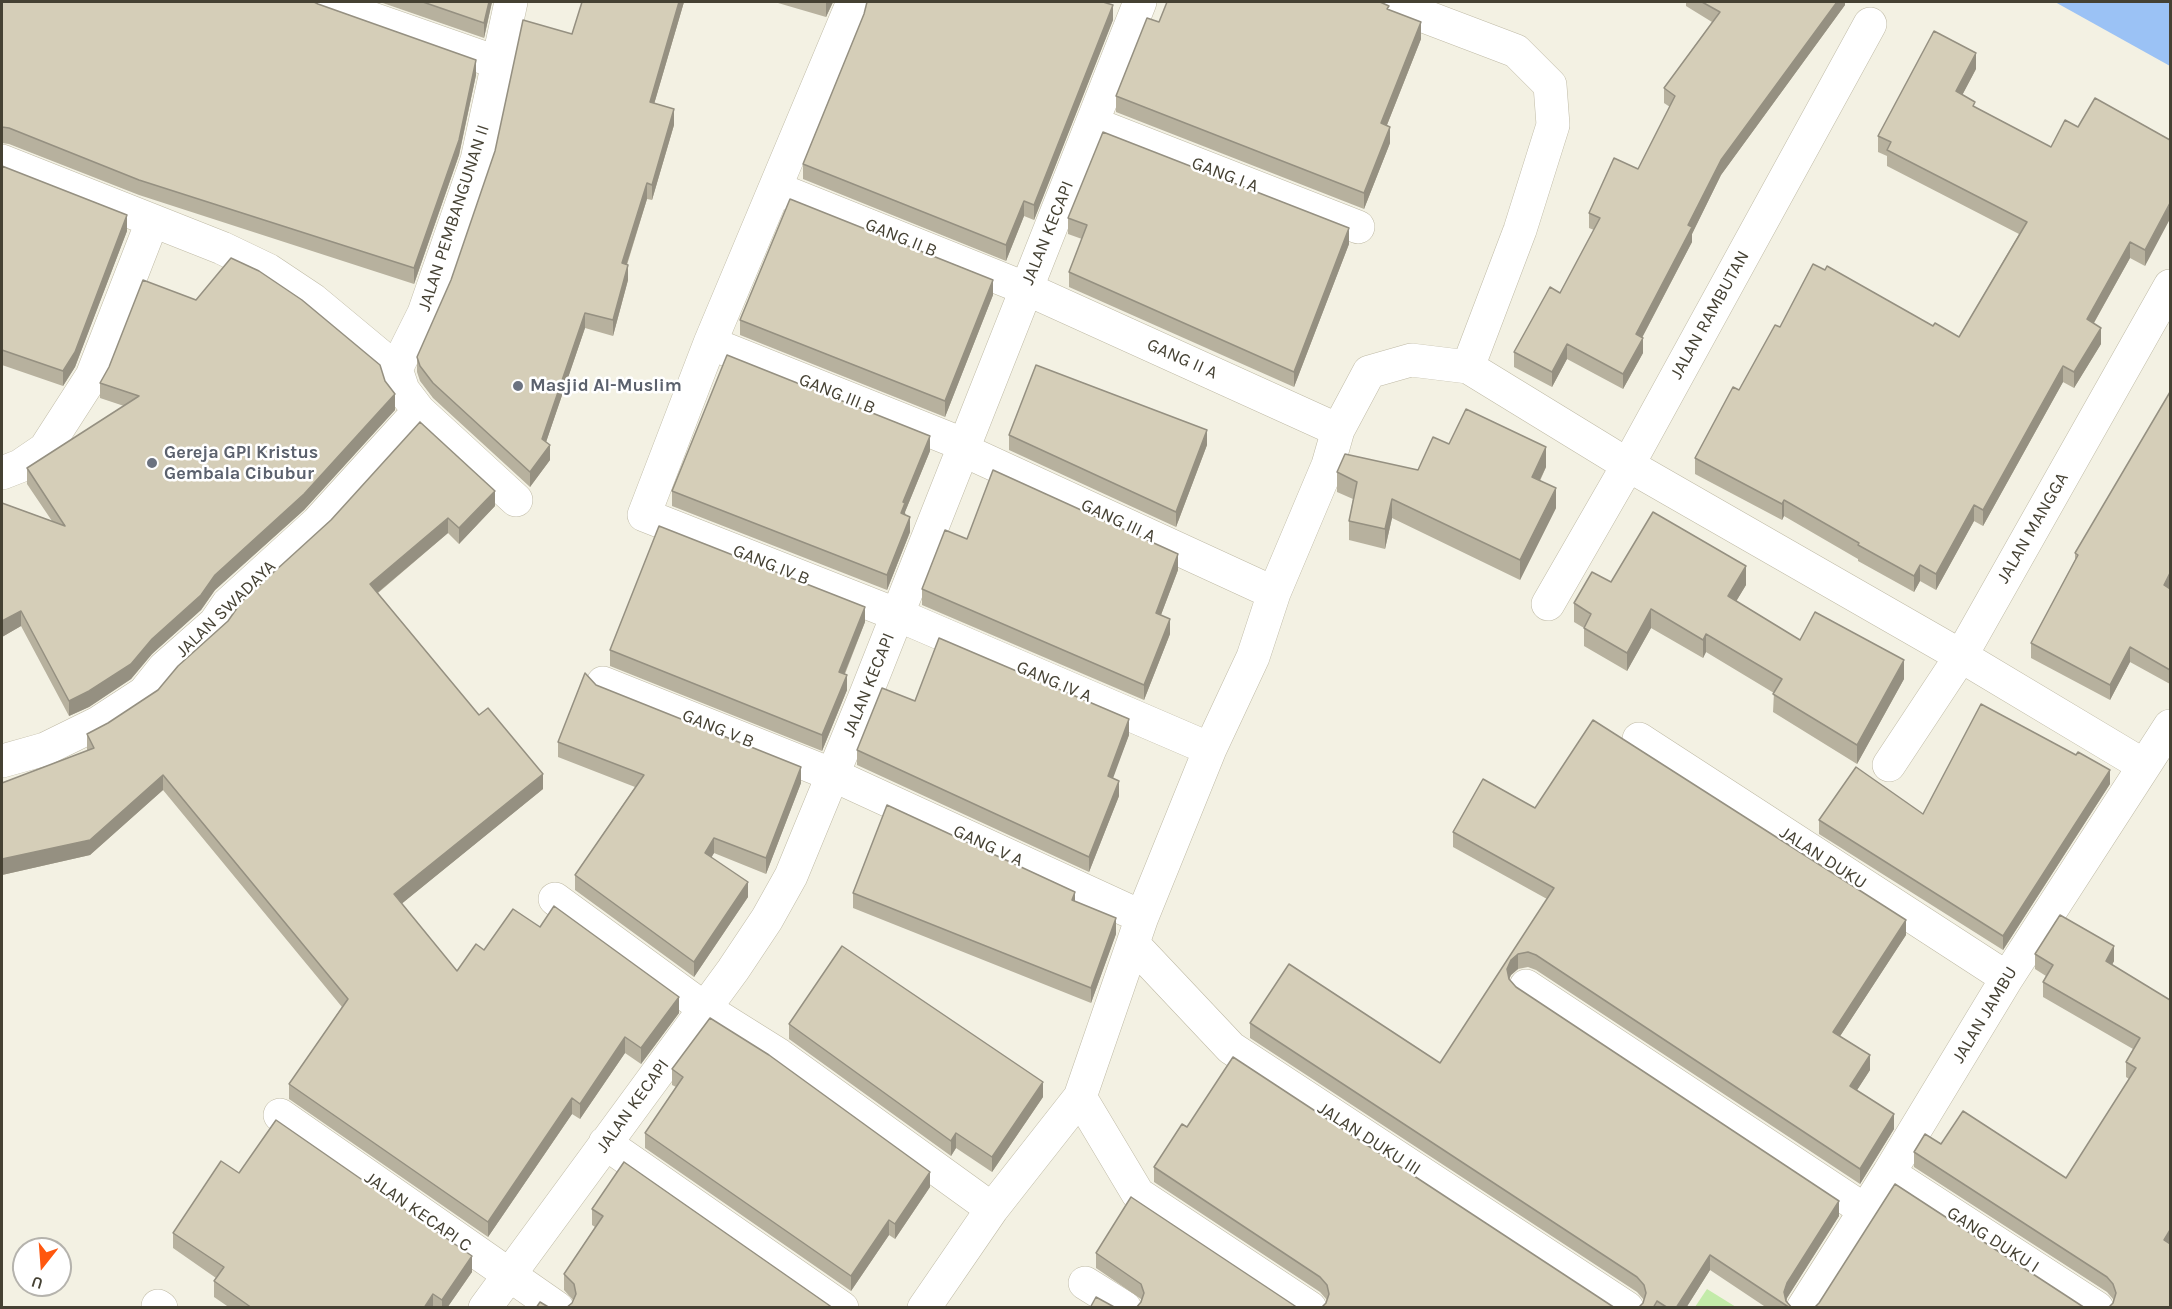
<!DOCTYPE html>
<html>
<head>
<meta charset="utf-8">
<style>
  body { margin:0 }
  #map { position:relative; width:2172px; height:1309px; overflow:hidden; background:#f3f1e3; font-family:Karla,sans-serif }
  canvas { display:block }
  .frame { position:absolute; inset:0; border:3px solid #454133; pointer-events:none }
  .north { position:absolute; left:12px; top:1237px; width:60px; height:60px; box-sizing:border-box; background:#fff; border:2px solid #b5b3ad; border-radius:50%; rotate:197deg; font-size:16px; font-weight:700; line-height:24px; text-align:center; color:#454133 }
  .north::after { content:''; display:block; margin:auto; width:21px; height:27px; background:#ff570e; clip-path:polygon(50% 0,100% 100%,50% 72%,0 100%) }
</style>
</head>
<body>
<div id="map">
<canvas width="2172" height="1309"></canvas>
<div class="frame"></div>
<div class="north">U</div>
</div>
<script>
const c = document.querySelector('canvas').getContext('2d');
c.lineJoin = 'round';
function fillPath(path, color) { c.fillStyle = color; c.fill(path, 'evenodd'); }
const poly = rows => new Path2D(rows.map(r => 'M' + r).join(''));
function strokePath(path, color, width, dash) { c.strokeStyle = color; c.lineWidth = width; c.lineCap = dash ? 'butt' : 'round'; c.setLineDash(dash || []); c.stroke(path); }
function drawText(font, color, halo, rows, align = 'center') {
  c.font = font + ' Karla,sans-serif'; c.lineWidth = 5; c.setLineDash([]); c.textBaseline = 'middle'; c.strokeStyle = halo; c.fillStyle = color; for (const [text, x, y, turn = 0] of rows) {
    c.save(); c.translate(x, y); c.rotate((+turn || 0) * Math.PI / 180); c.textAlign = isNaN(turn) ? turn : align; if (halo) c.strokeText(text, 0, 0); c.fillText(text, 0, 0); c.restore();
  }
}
fillPath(poly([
  [1707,1289,1736,1307,1695,1307]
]), '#c3eba9');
fillPath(poly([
  [2055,2,2170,2,2170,66]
]), '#9bc2f5');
const minor = poly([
  [324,2,496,62],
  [853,2,710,343,644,515,898,615,1210,749],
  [1387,2,1516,51,1550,85,1553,125,1520,230,1468,367,1628,465,1961,656,2143,765],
  [1092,123,1358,227],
  [2,161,222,248,268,270,313,300,396,369],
  [775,188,1027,289,1338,430],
  [710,343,965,445],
  [396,369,424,313,477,160,511,2],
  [396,369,403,390,419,411,516,500],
  [963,450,1274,593],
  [2,473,20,466,45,449,92,376,152,222],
  [1548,604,1628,465,1870,24],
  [603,683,833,775,1142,917],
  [1639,739,2007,978],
  [2,761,45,749,98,723,144,693,164,668,215,623,228,604,317,523,419,411],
  [1889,765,1961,656,2170,286],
  [555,899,704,1008,779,1055,992,1209,1080,1097,1142,917,1210,749,1253,657,1274,593,1328,465,1338,430,1369,372,1411,360,1468,367],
  [1133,944,1231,1048,1627,1308],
  [1526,986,1866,1211],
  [1080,1097,1138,1194,1310,1308],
  [280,1115,557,1308],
  [605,1143,842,1308],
  [1889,1173,2097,1308],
  [1085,1283,1125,1308],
  [158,1306,161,1308],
  [485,1308,733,970,767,919,791,876,866,694,1140,2],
  [924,1308,992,1209],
  [1803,1308,1889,1173,2007,978,2170,726]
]);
strokePath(minor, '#bfbaa5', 34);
strokePath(minor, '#fff', 33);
fillPath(poly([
  [2,2,318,4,476,75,459,155,414,284,139,195,9,144,2,143],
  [380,2,492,2,484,38],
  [582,2,684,2,654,104,674,125,652,200,647,199,627,265,628,280,613,336,585,328,546,442,550,460,530,487,433,398,420,381,417,372,417,357,572,34],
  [778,2,833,2,826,17,778,3],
  [1686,2,1845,2,1845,5,1721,175,1692,234,1692,242,1642,338,1643,353,1623,389,1567,359,1552,387,1514,367,1514,352,1560,293,1594,230,1589,228,1589,213,1638,169,1670,107,1664,103,1664,88,1712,22,1686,6],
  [1389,9,1421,39,1387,125,1390,143,1364,209,1116,112,1116,96,1159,22],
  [864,14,1113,20,1034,220,1024,216,1006,261,803,179,803,164],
  [1976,69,1962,95,1975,107,2051,147,2078,127,2170,140,2145,266,2130,258,2094,323,2101,344,2074,388,2063,382,1983,526,1974,521,1936,590,1920,581,1914,592,1858,561,1858,559,1784,516,1782,520,1695,474,1695,458,1780,327,1959,337,2019,234,1887,166,1887,156,1878,152,1878,136],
  [2,166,127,231,75,367,63,386,2,365],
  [1068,218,1349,244,1294,387,1069,287,1069,272,1082,239,1068,234],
  [993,295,945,417,740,335,740,320],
  [100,383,395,410,304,510,215,590,201,610,152,654,131,679,89,707,69,716,21,626,2,637,2,503,52,521,27,484,27,468,124,406,100,398],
  [1009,435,1207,445,1176,527,1009,450],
  [1449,444,1546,467,1540,481,1556,508,1520,580,1392,518,1385,549,1349,540,1349,521,1353,499,1337,492,1337,472,1418,470],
  [930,451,905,512,910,532,887,590,672,506,672,491],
  [495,506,459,544,448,533,378,593,479,715,543,789,401,904,457,971,484,950,540,927,679,1013,641,1064,625,1053,580,1119,572,1114,488,1237,289,1099,289,1084,342,1007,163,790,90,855,2,875,2,783,87,751,87,734,108,723,158,690,331,520],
  [967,539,1178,570,1161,615,1170,634,1144,700,922,605,922,589],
  [2075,553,2170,589,2170,684,2130,662,2110,700,2031,658,2031,643,2075,560],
  [1611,582,1746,585,1736,601,1800,640,1904,679,1857,764,1773,712,1774,693,1706,652,1703,658,1651,628,1627,671,1584,646,1584,628,1574,622,1574,603],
  [865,622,845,674,847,690,822,751,610,666,610,650],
  [596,685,801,783,766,874,714,853,711,857,748,897,694,977,575,890,575,875,635,787,558,757,558,742],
  [915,701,1129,735,1112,778,1119,796,1089,872,857,765,857,750],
  [2110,784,2003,950,1819,834,1819,820,1923,814],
  [1535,808,1906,935,1840,1036,1870,1070,1857,1090,1894,1129,1860,1184,1536,970,1528,967,1518,969,1511,975,1509,979,1516,987,1839,1216,1787,1298,1786,1301,1792,1308,1767,1308,1710,1270,1686,1308,1638,1308,1643,1303,1644,1300,1637,1292,1250,1038,1250,1023,1440,1063,1547,899,1453,847,1453,832],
  [853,893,1075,902,1116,934,1091,1003,853,908],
  [2035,954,2114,961,2112,965,2170,1000,2170,1308,2113,1303,2113,1299,2107,1292,1914,1167,1914,1152,1941,1144,2066,1178,2129,1079,2126,1077,2126,1062,2133,1049,2043,997,2043,982,2046,976,2035,969],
  [789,1024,1043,1097,992,1172,956,1148,951,1156,789,1039],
  [672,1069,930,1187,895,1239,889,1235,851,1291,645,1148,645,1133,676,1087,672,1085],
  [1187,1127,1615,1308,1326,1303,1327,1300,1320,1292,1154,1182,1154,1167],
  [624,1162,833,1308,566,1308,572,1303,573,1300,564,1290,564,1274,595,1227,592,1225,592,1209],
  [239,1173,472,1272,447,1308,230,1308,214,1297,214,1281,216,1278,173,1248,173,1233],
  [1096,1253,1298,1308,1141,1302,1141,1299,1096,1268]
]), '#b7b19e');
fillPath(poly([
  [489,2,492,2,484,38,484,23],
  [679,2,684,2,650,118,650,102],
  [826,2,833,2,826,17],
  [1837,2,1845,2,1845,5,1721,175,1692,234,1692,242,1636,349,1636,334,1688,225,1721,160],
  [1113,5,1113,20,1034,220,1034,205],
  [1421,22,1421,39,1381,140,1381,123],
  [1976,53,1976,69,1956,107,1956,91],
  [476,60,476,75,459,155,414,284,414,268],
  [674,109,674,125,652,200,652,185],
  [1390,127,1390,143,1364,209,1364,193],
  [647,183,647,199,622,279,622,263],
  [1024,201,1024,216,1006,261,1006,245],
  [2170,203,2170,219,2145,266,2145,250],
  [127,215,127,231,75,367,63,386,63,371],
  [1349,228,1349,244,1294,387,1294,372],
  [2130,242,2130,258,2087,335,2087,319],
  [628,265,628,280,613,336,613,320],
  [993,280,993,295,945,417,945,401],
  [585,313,585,328,542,454,542,439],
  [2101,328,2101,344,2074,388,2074,372],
  [1643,338,1643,353,1623,389,1623,374],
  [1567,344,1567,359,1552,387,1552,372],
  [2063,366,2063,382,1983,526,1983,510],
  [395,394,395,410,304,510,215,590,201,610,152,654,131,679,89,707,69,716,69,701,152,639],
  [1207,430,1207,445,1176,527,1176,512],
  [930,436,930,451,905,512,905,518,901,513,903,502],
  [550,445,550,460,530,487,530,472],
  [1546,447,1546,467,1532,496,1532,477],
  [1556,488,1556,508,1520,580,1520,560],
  [495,491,495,506,459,544,459,528],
  [1392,499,1392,518,1385,549,1385,529],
  [1784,500,1784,516,1782,520,1782,504],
  [1974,505,1974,521,1936,590,1936,574],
  [910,517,910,532,887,590,887,575],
  [448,518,448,533,370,599,370,584],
  [1178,554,1178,570,1156,628,1156,613],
  [1920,565,1920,581,1914,592,1914,576],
  [1746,566,1746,585,1728,615,1728,596],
  [2170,573,2170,588,2164,600,2164,585],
  [865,607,865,622,839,687,839,672],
  [1651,609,1651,628,1627,671,1627,653],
  [21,611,21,626,2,637,2,621],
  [1170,619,1170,634,1144,700,1144,685],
  [1706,634,1706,652,1703,658,1703,640],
  [2130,647,2130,662,2110,700,2110,685],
  [1904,660,1904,679,1857,764,1857,745],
  [847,675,847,690,822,751,822,735],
  [1129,719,1129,735,1108,792,1108,776],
  [801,767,801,783,766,874,766,858],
  [2110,770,2110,784,2003,950,2003,936],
  [543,774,543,789,394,910,394,894],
  [163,775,163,790,90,855,2,875,2,859],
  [1119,781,1119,796,1089,872,1089,857],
  [714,838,714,853,705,869,705,853],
  [748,882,748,897,694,977,694,962],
  [1075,892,1075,907,1072,900],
  [1116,918,1116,934,1091,1003,1091,988],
  [1906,920,1906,935,1833,1047,1833,1032],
  [2114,946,2114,961,2106,976,2106,961],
  [1518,954,1518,969,1511,975,1507,984,1507,969,1511,960],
  [679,997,679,1013,641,1064,641,1048],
  [625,1037,625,1053,580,1119,580,1104],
  [1870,1055,1870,1070,1850,1101,1850,1086],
  [1043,1082,1043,1097,992,1172,992,1157],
  [572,1098,572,1114,488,1237,488,1222],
  [1894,1114,1894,1129,1860,1184,1860,1169],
  [956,1133,956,1148,951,1156,951,1141],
  [930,1172,930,1187,895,1239,895,1224],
  [1839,1201,1839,1216,1787,1298,1785,1304,1784,1292,1787,1283],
  [889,1220,889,1235,851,1291,851,1276],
  [2170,1230,2170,1245,2164,1240],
  [1710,1255,1710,1270,1686,1308,1676,1308],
  [472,1256,472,1272,447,1308,442,1308,442,1300],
  [433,1294,433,1308,424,1308]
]), '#959081');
const building = poly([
  [2,2,314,2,318,4,476,60,459,140,414,268,139,180,9,128,2,127,2,2],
  [423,2,489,2,484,23,423,2],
  [582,2,679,2,650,102,674,109,652,185,647,183,622,263,628,265,613,320,585,313,542,439,550,445,530,472,433,383,420,366,417,357,451,280,495,151,523,20,572,34,582,2],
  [867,2,1103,2,1113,5,1034,205,1024,201,1006,245,803,164,864,14,867,2],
  [1167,2,1380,2,1389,6,1387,9,1421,22,1381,123,1390,127,1364,193,1116,96,1147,18,1159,22,1167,2],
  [1702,2,1837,2,1721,160,1688,225,1692,227,1636,334,1643,338,1623,374,1567,344,1552,372,1514,352,1550,287,1560,293,1600,218,1589,213,1614,158,1638,169,1675,96,1664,88,1720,12,1702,2],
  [1934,31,1976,53,1956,91,1975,102,1973,106,2051,147,2065,120,2078,127,2095,98,2170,140,2170,203,2145,250,2130,242,2087,319,2101,328,2074,372,2063,366,1983,510,1974,505,1936,574,1920,565,1914,576,1858,545,1859,543,1784,500,1782,504,1695,458,1733,387,1739,390,1775,325,1780,327,1813,264,1825,270,1827,266,1933,326,1935,323,1959,337,2027,222,1887,150,1891,142,1878,136,1934,31],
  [1103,132,1349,228,1294,372,1069,272,1087,225,1068,218,1103,132],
  [2,166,127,215,75,352,63,371,2,350,2,166],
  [790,199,993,280,945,401,740,320,790,199],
  [231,258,259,271,302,300,380,365,385,381,395,394,304,494,215,575,201,595,152,639,131,664,89,691,69,701,21,611,2,621,2,503,65,526,27,468,139,396,100,383,109,367,143,280,196,300,231,258],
  [727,355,930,436,903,502,905,503,901,513,910,517,887,575,672,491,727,355],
  [1036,365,1207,430,1176,512,1009,435,1036,365],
  [2170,392,2170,573,2164,585,2170,589,2170,670,2130,647,2110,685,2031,643,2078,555,2075,553,2170,392],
  [1466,409,1546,447,1532,477,1556,488,1520,560,1392,499,1385,529,1349,521,1357,482,1337,472,1345,454,1418,470,1433,437,1449,444,1466,409],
  [420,422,495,491,459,528,448,518,370,584,479,715,488,708,543,774,394,894,457,971,476,944,484,950,513,909,540,927,554,906,679,997,641,1048,625,1037,580,1104,572,1098,488,1222,289,1084,348,999,163,775,90,840,2,859,2,783,94,748,87,734,108,723,158,690,178,666,228,621,242,601,331,520,420,422],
  [993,470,1178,554,1156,613,1170,619,1144,685,922,589,945,530,967,539,993,470],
  [1653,512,1746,566,1728,596,1800,640,1815,612,1904,660,1857,745,1773,694,1782,679,1706,634,1703,640,1651,609,1627,653,1584,628,1591,614,1574,603,1592,572,1611,582,1653,512],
  [659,526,865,607,839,672,847,675,822,735,610,650,659,526],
  [939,638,1129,719,1108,776,1119,781,1089,857,857,750,882,688,915,701,939,638],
  [585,673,596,685,801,767,766,858,714,838,705,853,748,882,694,962,575,875,644,775,558,742,585,673],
  [1981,704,2076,755,2078,752,2110,770,2003,936,1819,820,1856,767,1923,814,1981,704],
  [1593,720,1906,920,1833,1032,1870,1055,1850,1086,1894,1114,1860,1169,1536,955,1528,952,1518,954,1511,960,1507,969,1509,979,1516,987,1839,1201,1787,1283,1784,1292,1786,1301,1792,1308,1790,1308,1710,1255,1676,1308,1668,1308,1657,1301,1653,1308,1638,1308,1643,1303,1646,1293,1644,1285,1637,1277,1250,1023,1289,964,1440,1063,1554,888,1453,832,1483,779,1535,808,1593,720],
  [887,805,1075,892,1072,900,1116,918,1091,988,853,893,887,805],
  [2060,915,2114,946,2106,961,2170,1000,2170,1230,2164,1240,2170,1244,2170,1308,2108,1308,2113,1303,2116,1293,2113,1284,2107,1277,1914,1152,1925,1134,1941,1144,1963,1111,2066,1178,2136,1068,2126,1062,2140,1038,2043,982,2053,965,2035,954,2060,915],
  [842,946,1043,1082,992,1157,956,1133,951,1141,789,1024,842,946],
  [710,1018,769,1055,930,1172,895,1224,889,1220,851,1276,645,1133,683,1077,672,1069,710,1018],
  [1233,1057,1615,1308,1321,1308,1326,1303,1329,1294,1327,1285,1320,1277,1154,1167,1182,1124,1187,1127,1233,1057],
  [276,1120,472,1256,442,1300,433,1294,424,1308,252,1308,214,1281,224,1267,173,1233,221,1161,239,1173,276,1120],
  [624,1162,833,1308,566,1308,572,1303,576,1294,574,1284,564,1274,603,1216,592,1209,624,1162],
  [1895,1184,2085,1308,1814,1308,1819,1303,1895,1184],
  [1131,1197,1298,1308,1136,1308,1141,1302,1144,1293,1141,1284,1096,1253,1131,1197],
  [1096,1297,1116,1308,1090,1308,1096,1297],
  [540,1302,550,1308,536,1308,540,1302]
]);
fillPath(building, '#d5ceb8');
strokePath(building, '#959081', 1.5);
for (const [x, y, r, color] of [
  [518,386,6,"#6b7280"],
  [152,463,6,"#6b7280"]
]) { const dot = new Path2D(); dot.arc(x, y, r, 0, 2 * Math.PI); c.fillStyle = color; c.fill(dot); strokePath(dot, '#fff', 2); }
drawText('18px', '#454133', '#fff', [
  ["GANG I A",1225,175,21],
  ["JALAN PEMBANGUNAN II",454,218,-72],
  ["JALAN KECAPI",1048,233,-68],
  ["GANG II B",901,238,22],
  ["JALAN RAMBUTAN",1710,315,-61],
  ["GANG II A",1182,359,24],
  ["GANG III B",837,394,22],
  ["GANG III A",1118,521,25],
  ["JALAN MANGGA",2033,528,-60],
  ["GANG IV B",771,565,22],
  ["JALAN SWADAYA",226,609,-44],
  ["GANG IV A",1054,682,23],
  ["JALAN KECAPI",869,685,-68],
  ["GANG V B",718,729,22],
  ["GANG V A",988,846,25],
  ["JALAN DUKU",1823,858,33],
  ["JALAN JAMBU",1985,1015,-59],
  ["JALAN KECAPI",633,1106,-54],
  ["JALAN DUKU III",1369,1139,33],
  ["JALAN KECAPI C",418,1212,35],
  ["GANG DUKU I",1993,1240,33]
]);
drawText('bold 18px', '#5b616d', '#fff', [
  ["Masjid Al-Muslim",530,386],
  ["Gereja GPI Kristus",164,453],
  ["Gembala Cibubur",164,474]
], 'left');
</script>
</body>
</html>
